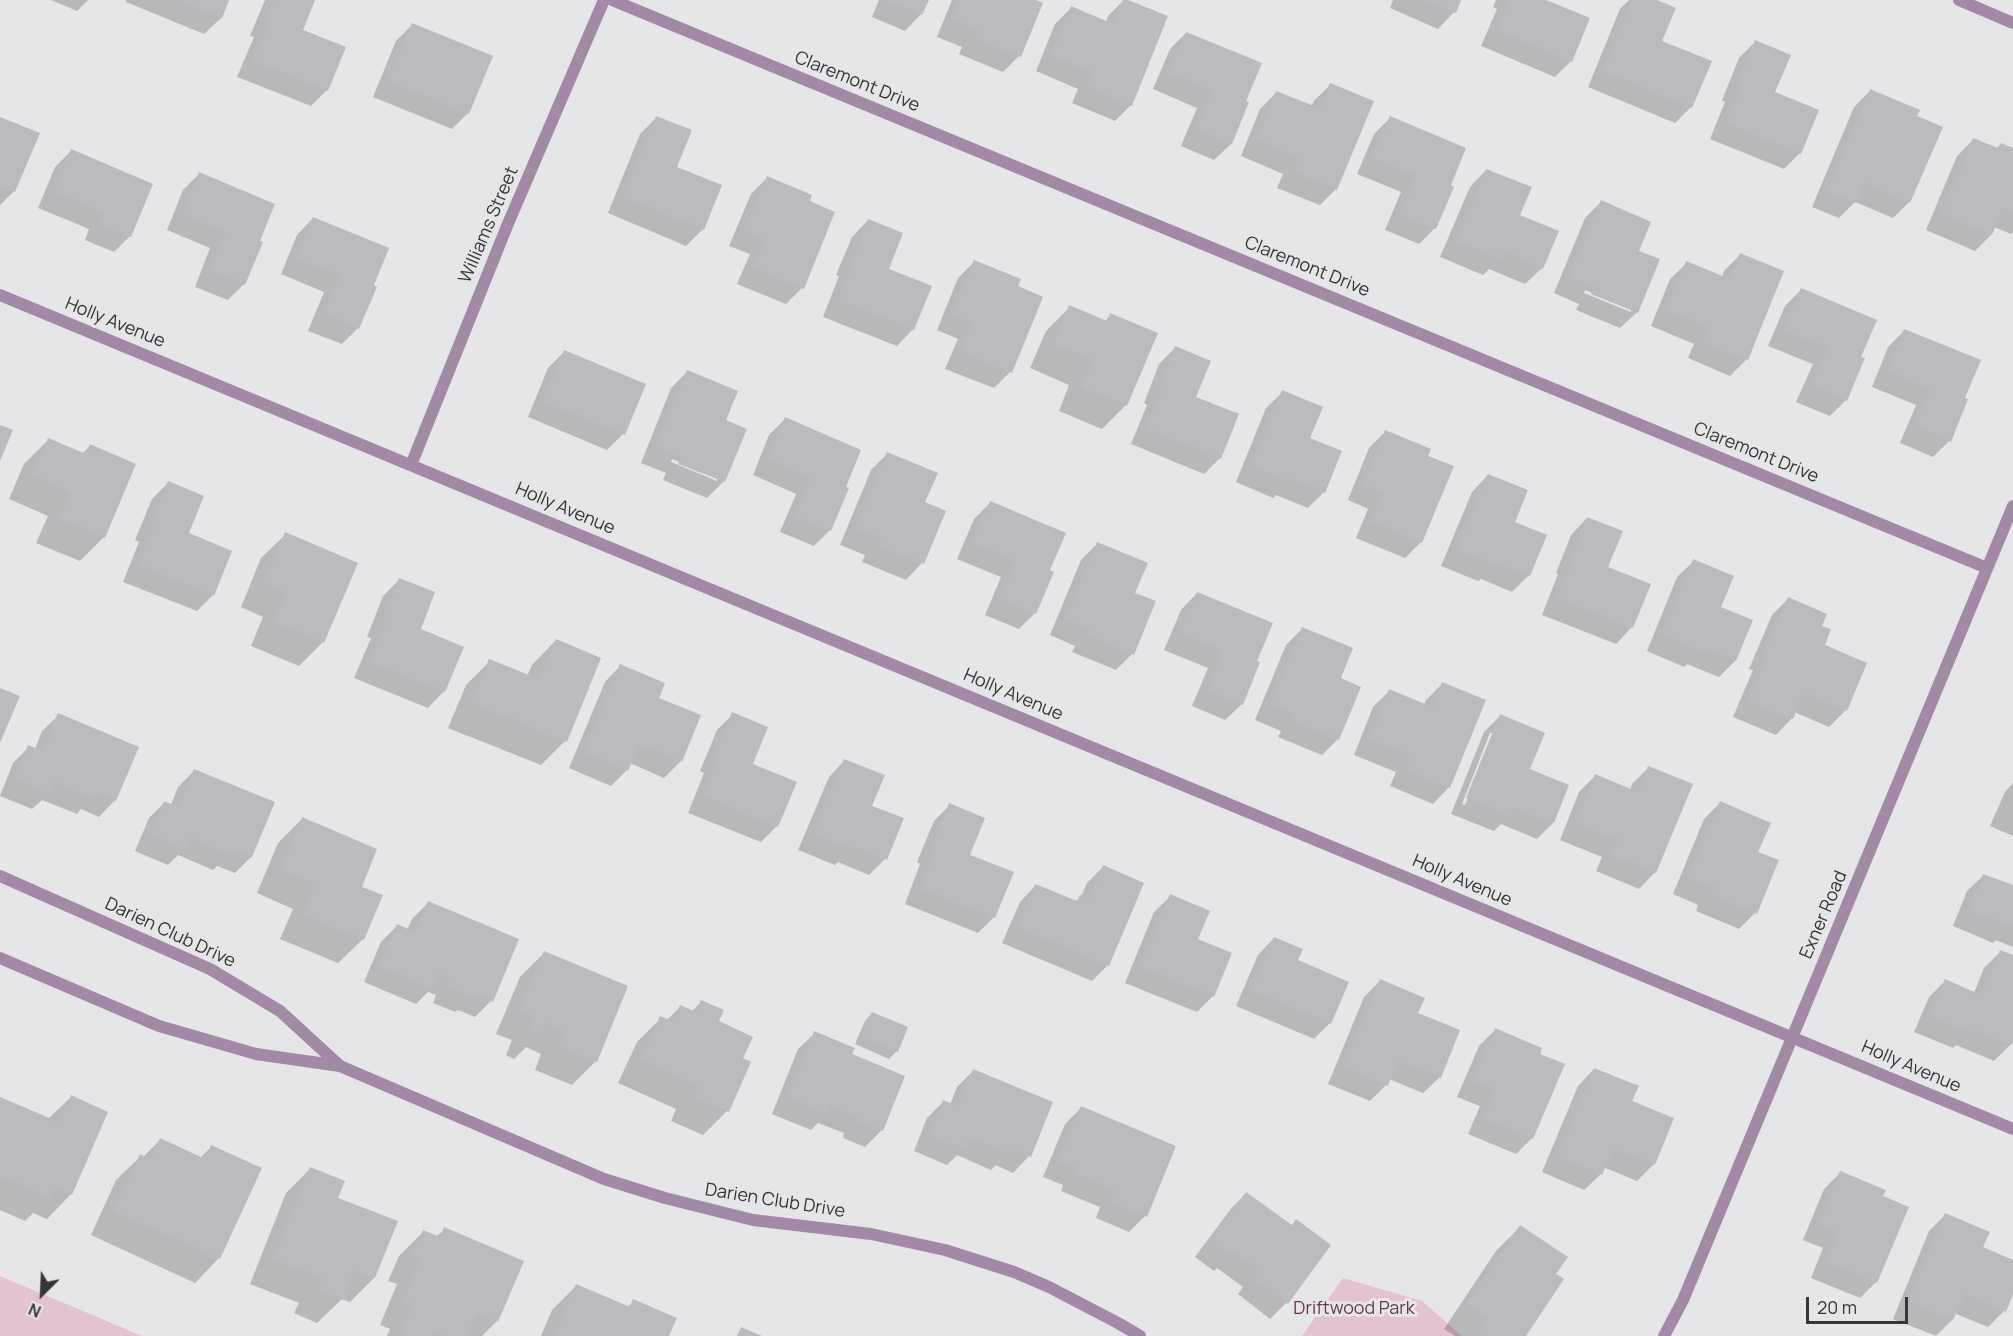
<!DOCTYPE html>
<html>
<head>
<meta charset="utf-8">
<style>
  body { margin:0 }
  #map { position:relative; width:2013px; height:1336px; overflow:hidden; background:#e6e5e8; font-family:Manrope,sans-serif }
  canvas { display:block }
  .north { position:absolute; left:12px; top:1264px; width:60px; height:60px; -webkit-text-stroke:4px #e6e5e8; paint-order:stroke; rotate:204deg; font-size:16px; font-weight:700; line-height:24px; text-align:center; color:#363537 }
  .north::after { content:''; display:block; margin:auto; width:21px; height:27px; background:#363537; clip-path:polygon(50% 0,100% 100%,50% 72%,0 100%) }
  .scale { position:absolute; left:1806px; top:1297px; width:102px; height:27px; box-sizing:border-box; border:3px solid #363537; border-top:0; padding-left:8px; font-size:18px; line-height:21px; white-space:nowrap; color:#363537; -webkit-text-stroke:4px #e6e5e8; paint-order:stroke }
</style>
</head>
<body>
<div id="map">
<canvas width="2013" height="1336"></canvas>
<div class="north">N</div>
<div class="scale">20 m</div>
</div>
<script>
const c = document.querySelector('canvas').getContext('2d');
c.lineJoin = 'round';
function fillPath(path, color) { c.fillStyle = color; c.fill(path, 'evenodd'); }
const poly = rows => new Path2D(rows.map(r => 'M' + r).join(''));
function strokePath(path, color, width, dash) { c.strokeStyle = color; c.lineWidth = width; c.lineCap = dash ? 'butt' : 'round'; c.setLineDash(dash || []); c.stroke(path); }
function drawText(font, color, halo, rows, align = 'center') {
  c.font = font + ' Manrope,sans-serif'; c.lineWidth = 6; c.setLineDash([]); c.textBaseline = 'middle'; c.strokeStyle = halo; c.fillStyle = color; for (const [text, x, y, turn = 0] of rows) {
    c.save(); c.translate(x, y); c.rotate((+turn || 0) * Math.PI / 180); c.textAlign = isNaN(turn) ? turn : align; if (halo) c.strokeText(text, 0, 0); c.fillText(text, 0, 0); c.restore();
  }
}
fillPath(poly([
  [0,1276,142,1336,0,1336],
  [1343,1278,1422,1301,1462,1336,1302,1336]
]), '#e3c2d2');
fillPath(poly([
  [51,0,88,0,77,11],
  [126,0,228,0,221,18,204,34,126,2],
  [265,0,313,0,301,31,327,90,311,106,237,77,254,37,250,36],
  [879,0,927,0,921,14,905,31,872,17],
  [952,0,1032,0,1019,56,1003,72,959,54,962,47,937,37],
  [1124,0,1131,105,1115,121,1072,103,1078,89,1036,71,1055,24,1071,8,1106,22,1108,16],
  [1393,0,1460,0,1454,12,1438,29,1390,8],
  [1496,0,1545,0,1571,61,1555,77,1481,46,1497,9,1493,7],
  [1629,0,1653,0,1660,41,1691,107,1675,123,1588,87,1620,9],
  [412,25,468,113,452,129,373,97,396,41],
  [1186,33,1247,103,1231,144,1214,160,1181,146,1197,108,1153,89,1170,49],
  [1755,42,1773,93,1800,153,1784,169,1710,139,1725,102,1722,100,1739,58],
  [1330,85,1336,189,1320,205,1277,188,1283,174,1241,156,1260,109,1276,93,1311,107,1314,101],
  [1870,91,1915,117,1909,202,1893,218,1855,202,1839,218,1812,207,1854,107],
  [0,118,14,191,0,205],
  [656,118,675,168,720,186,702,230,686,246,608,213,640,134],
  [1390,118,1449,186,1435,228,1419,244,1385,230,1401,192,1357,174,1374,134],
  [1973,140,1996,149,2001,144,2013,149,2013,232,2011,234,1994,227,1991,235,1975,251,1926,230,1957,156],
  [71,151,130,236,114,252,85,240,89,229,38,208,55,167],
  [1486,170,1518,216,1542,268,1525,284,1489,269,1483,275,1440,257,1470,187],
  [199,174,273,204,244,284,228,300,195,287,210,248,167,230,183,190],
  [767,178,802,288,786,304,737,284,750,254,729,246,751,194],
  [1601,202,1637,252,1637,312,1620,328,1576,310,1579,304,1554,293,1585,218],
  [1585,290,1631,308,1631,312,1584,293],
  [313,218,387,249,358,328,342,344,308,331,324,292,281,274,297,235],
  [868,220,887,270,930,287,913,329,897,346,823,317,839,276,836,275,852,237],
  [1740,255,1782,272,1746,360,1730,376,1688,358,1694,344,1651,326,1670,279,1687,263,1722,277,1724,271],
  [974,262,1016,287,1041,297,1010,372,994,388,945,369,958,339,937,330,958,278],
  [1801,290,1859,358,1846,400,1830,416,1796,402,1813,364,1768,346,1785,306],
  [1070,307,1104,322,1111,315,1126,405,1102,429,1059,411,1069,385,1030,368,1046,331],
  [1905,330,1963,399,1949,441,1933,457,1900,443,1916,405,1872,387,1888,347],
  [1175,348,1220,458,1204,474,1131,444,1147,405,1144,403,1159,364],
  [564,352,623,434,607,450,528,417,548,368],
  [688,371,724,421,745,430,723,482,707,498,663,480,666,473,641,463,671,388],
  [672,459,717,478,717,481,671,462],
  [1283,392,1308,439,1324,492,1308,508,1276,495,1273,498,1236,482,1266,408],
  [785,419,859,450,830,530,814,546,780,532,796,494,753,475,769,435],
  [1385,432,1421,542,1405,558,1356,538,1368,509,1348,500,1369,448],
  [48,440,82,454,90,446,104,537,80,561,36,543,48,516,9,499,24,464],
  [887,454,923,503,944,512,922,563,906,580,862,562,865,555,840,545,871,470],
  [1488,475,1513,522,1529,575,1512,592,1481,579,1478,581,1441,566,1472,492],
  [168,483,213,595,197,611,123,582,139,542,135,540,152,499],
  [990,503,1048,571,1035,613,1019,629,985,615,1001,577,957,559,974,519],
  [1587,518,1632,627,1616,644,1542,615,1558,574,1556,573,1571,535],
  [286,534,323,642,299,666,251,646,263,617,241,607,261,558],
  [1097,544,1133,593,1132,654,1116,670,1072,652,1075,646,1050,635,1081,560],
  [1694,561,1719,607,1735,661,1719,677,1687,664,1684,667,1647,651,1677,577],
  [400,579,444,691,428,708,354,678,371,638,367,637,383,596],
  [1197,593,1255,662,1242,704,1225,720,1192,706,1208,668,1164,650,1181,610],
  [1788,599,1820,627,1823,646,1846,710,1829,727,1794,712,1792,718,1776,735,1733,717,1753,670,1749,669,1772,615],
  [1302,629,1339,679,1338,739,1322,755,1278,737,1281,731,1255,720,1286,645],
  [556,640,565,741,541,765,448,728,466,685,490,661,527,676,532,665],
  [621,665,657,698,699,716,680,762,664,778,630,763,627,770,611,786,569,768,605,682],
  [1442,684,1449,787,1433,804,1390,786,1396,772,1354,755,1373,707,1389,691,1424,705,1426,700],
  [733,714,777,826,761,842,688,813,704,773,700,771,717,730],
  [59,715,115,800,99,817,81,809,77,814,42,800,32,809,0,796,13,763,29,747,35,749,42,731],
  [1500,716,1553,823,1537,839,1501,824,1494,831,1451,814,1484,732],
  [1490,733,1494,733,1465,805,1462,804],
  [845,760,871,806,885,859,869,875,838,862,835,865,798,850,829,777],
  [1648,768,1655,872,1639,889,1596,871,1602,857,1560,840,1579,792,1595,776,1630,790,1632,784],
  [194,771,273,803,251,857,235,873,217,866,213,870,178,855,168,865,135,851,149,818,165,802,171,805,178,787],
  [2013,783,2013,836,1990,826,2005,792],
  [1720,803,1757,852,1755,913,1739,929,1696,911,1698,905,1673,894,1704,819],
  [950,805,994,917,978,933,905,904,920,864,917,862,934,821],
  [302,819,360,887,363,939,338,963,280,939,293,909,257,893,278,843],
  [1103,867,1108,965,1092,981,1002,943,1020,902,1036,885,1075,902,1081,897,1087,883],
  [1984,875,2013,887,2013,947,1996,940,1993,943,1953,926,1967,891],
  [1171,896,1196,940,1213,996,1197,1012,1125,983,1154,912],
  [428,903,491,1001,475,1017,458,1010,455,1012,433,1003,436,995,428,992,416,1004,364,982,381,942,397,926,407,930,412,919],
  [1274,938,1296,961,1330,1023,1314,1039,1236,1006,1258,955],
  [2000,952,2013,957,2013,1038,2010,1045,1994,1061,1956,1045,1953,1048,1914,1032,1929,997,1945,981,1974,993,1984,968],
  [544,953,596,1061,572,1085,535,1070,541,1054,526,1047,514,1059,506,1055,512,1040,496,1034,520,977],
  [1380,981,1416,1014,1440,1077,1423,1093,1389,1079,1386,1085,1370,1101,1328,1084,1364,997],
  [702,1001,741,1059,727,1111,703,1135,671,1121,676,1109,618,1083,637,1042,661,1018,667,1020,680,1007,691,1012],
  [872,1013,897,1051,889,1059,855,1044,865,1021],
  [1495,1030,1532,1138,1516,1154,1468,1134,1480,1106,1457,1097,1479,1046],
  [815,1033,850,1055,903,1076,881,1131,865,1147,843,1138,844,1133,818,1123,811,1130,772,1114,798,1049],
  [1594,1069,1630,1102,1672,1119,1653,1165,1637,1181,1603,1167,1601,1174,1584,1190,1542,1172,1578,1086],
  [973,1071,1051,1103,1029,1156,1013,1173,996,1165,991,1170,957,1155,947,1165,914,1151,927,1118,943,1102,950,1105,957,1087],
  [71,1097,71,1194,47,1219,33,1213,25,1221,0,1210,0,1099,48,1119],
  [1081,1108,1145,1216,1129,1232,1096,1218,1100,1207,1061,1191,1063,1185,1043,1177,1065,1124],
  [160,1140,200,1158,212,1146,219,1258,195,1283,91,1235,116,1180,141,1156,143,1157],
  [310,1169,336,1199,396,1222,374,1278,350,1302,342,1299,317,1323,294,1313,299,1303,250,1284,286,1193],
  [1840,1173,1881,1197,1876,1282,1860,1298,1811,1278,1823,1248,1803,1240,1824,1189],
  [1246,1193,1286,1303,1270,1319,1238,1294,1243,1287,1217,1268,1214,1271,1195,1257,1230,1210],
  [1945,1215,1981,1248,2013,1261,2013,1290,2004,1311,1988,1327,1954,1313,1952,1320,1936,1336,1893,1319,1929,1231],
  [1520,1227,1554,1274,1524,1336,1455,1336,1444,1329,1496,1251],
  [445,1229,522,1262,496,1322,482,1336,387,1336,390,1329,380,1325,397,1284,388,1281,399,1256,423,1232,436,1237],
  [576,1286,627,1307,634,1301,668,1336,541,1336,552,1310]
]), '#0003');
fillPath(poly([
  [177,0,229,0,222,18],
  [273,0,315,0,303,30,346,47,328,91,253,61,269,21,265,20],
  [885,0,929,0,922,15],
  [960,0,1036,0,1043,3,1021,57,975,38,978,31,952,20],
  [1123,0,1128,0,1168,16,1132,106,1087,87,1093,73,1051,55,1071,6,1113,24],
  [1424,0,1461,0,1456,13],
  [1509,0,1546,0,1590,18,1572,62,1497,30],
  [1632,0,1657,0,1676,8,1662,41,1712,61,1692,108,1603,71],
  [412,23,493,56,469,114,388,81],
  [1186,32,1262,63,1246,101,1249,102,1232,144,1196,130,1212,91,1168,73],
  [1755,40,1791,55,1775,92,1819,110,1801,154,1725,123,1741,85,1737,84],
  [1330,83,1374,101,1337,190,1293,171,1298,157,1256,140,1276,91,1319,108],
  [1870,89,1920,110,1917,116,1943,127,1910,203,1864,183,1856,203,1827,191],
  [656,116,692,130,677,167,722,185,704,230,623,197],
  [1390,116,1466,148,1451,185,1454,187,1436,229,1400,214,1416,176,1372,158],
  [0,117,40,133,15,192,0,186],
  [1973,138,1998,148,2001,143,2013,148,2013,212,2003,208,1992,235,1941,214],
  [71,149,153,184,131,237,100,224,104,213,54,192],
  [1486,169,1532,187,1520,215,1559,231,1543,269,1504,252,1501,260,1456,241],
  [199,172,275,204,260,241,263,242,245,285,210,270,225,232,182,214],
  [767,176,812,195,810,201,835,212,804,289,752,268,765,238,744,230],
  [1601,200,1651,222,1639,251,1660,259,1638,313,1591,294,1594,287,1569,277],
  [313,217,389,248,374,285,377,287,359,329,323,314,340,276,296,258],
  [868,219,903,233,889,269,932,286,914,330,838,300,854,260,852,259],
  [1740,253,1784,271,1748,360,1703,342,1709,328,1666,310,1686,261,1730,279],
  [974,260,1021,279,1018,286,1043,297,1012,373,960,352,973,323,952,314],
  [1801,288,1877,320,1861,357,1865,358,1847,401,1811,386,1828,347,1783,330],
  [1069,305,1107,321,1110,313,1158,333,1127,406,1082,387,1092,360,1053,344],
  [1904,329,1981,360,1965,398,1968,399,1951,442,1915,426,1931,389,1887,370],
  [1175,346,1211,361,1196,397,1239,414,1221,459,1146,428,1162,388,1159,387],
  [564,350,646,384,625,435,543,401],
  [687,370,738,391,726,420,747,429,725,482,678,464,681,457,656,446],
  [1282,390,1323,407,1310,438,1342,451,1325,493,1292,479,1291,483,1251,466],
  [785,417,861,450,846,487,849,488,831,531,795,516,812,477,768,459],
  [0,425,13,430,0,461],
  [1385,430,1431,449,1428,456,1454,466,1422,543,1371,522,1383,493,1363,484],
  [48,438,86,454,90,444,136,464,105,538,60,519,71,492,32,475],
  [887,452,938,473,925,502,946,511,924,564,878,546,881,539,855,528],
  [1488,474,1528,490,1515,522,1547,535,1530,576,1497,563,1496,566,1456,549],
  [168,481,204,496,189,533,232,551,214,596,138,565,154,526,151,524],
  [990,501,1066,533,1050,570,1054,572,1036,614,1000,599,1016,560,972,543],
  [1587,517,1623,531,1608,567,1651,584,1633,628,1557,598,1573,558,1571,557],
  [285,532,358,563,324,643,274,622,287,593,264,583],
  [1097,542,1148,563,1135,593,1156,601,1134,655,1088,636,1091,629,1065,619],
  [1693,559,1734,576,1721,607,1753,620,1736,661,1703,648,1702,651,1662,635],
  [399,578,435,592,421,629,464,647,445,692,370,662,386,622,382,620],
  [1197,592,1273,623,1257,661,1260,662,1243,705,1207,690,1223,651,1180,633],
  [1788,597,1827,614,1822,626,1831,629,1825,645,1867,663,1847,711,1804,693,1793,719,1748,701,1768,654,1764,652],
  [1302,627,1353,648,1341,678,1361,687,1339,740,1293,721,1296,715,1270,704],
  [556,639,601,658,567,742,471,703,489,659,539,679],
  [620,664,665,683,659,698,701,715,682,762,639,745,628,771,584,752],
  [1442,682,1486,700,1450,788,1405,770,1411,756,1369,738,1389,689,1432,707],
  [0,688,20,696,0,743],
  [732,712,768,727,753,764,797,782,778,827,703,796,719,757,715,755],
  [58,713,139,747,116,801,97,793,94,798,55,782,50,794,14,779,28,745,43,751],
  [1500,714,1545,733,1530,769,1569,785,1554,823,1514,808,1511,816,1466,798],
  [844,759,885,775,872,806,904,818,887,860,854,847,853,850,813,833],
  [1648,766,1693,784,1656,873,1611,855,1617,840,1575,823,1595,774,1638,792],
  [194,769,275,802,252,857,232,849,230,854,191,838,186,849,150,835,164,801,178,807],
  [1720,801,1771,823,1758,852,1779,860,1757,914,1711,895,1714,888,1688,877],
  [949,803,985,818,970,855,1014,872,995,918,920,888,936,848,932,846],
  [302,817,377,849,362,887,383,895,364,940,303,915,316,885,280,869],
  [1103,865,1144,883,1109,966,1017,927,1035,884,1077,901,1080,895,1089,898],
  [1983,874,2013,885,2013,924,2011,924,2010,927,1968,910],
  [1170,894,1210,911,1198,939,1232,953,1214,997,1140,967],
  [428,901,519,939,493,1002,474,994,473,997,448,987,451,979,439,974,433,989,379,966,397,924,415,932],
  [1274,937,1303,949,1298,960,1349,982,1331,1024,1251,990],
  [2000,950,2013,955,2013,1042,2011,1045,1972,1029,1971,1033,1929,1016,1945,979,1981,995],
  [544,951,628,986,597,1062,558,1046,564,1030,545,1022,540,1035,529,1031,535,1016,519,1010],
  [1380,979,1425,998,1418,1013,1460,1030,1441,1078,1398,1060,1388,1086,1343,1067],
  [701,1000,724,1010,719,1021,753,1037,743,1058,751,1062,729,1112,694,1096,699,1085,641,1059,660,1016,673,1021,680,1005,696,1012],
  [872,1012,908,1027,898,1052,861,1036],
  [1495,1028,1542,1048,1540,1054,1565,1064,1533,1139,1483,1118,1495,1090,1473,1081],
  [814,1031,855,1048,852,1054,905,1076,883,1131,858,1122,860,1117,831,1106,828,1114,787,1098],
  [1594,1068,1639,1086,1632,1101,1674,1118,1655,1165,1613,1148,1602,1175,1557,1156],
  [973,1069,1053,1102,1031,1157,1011,1149,1009,1154,970,1138,965,1149,929,1135,943,1100,958,1106],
  [71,1095,108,1112,72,1195,55,1188,50,1198,0,1176,0,1097,59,1122],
  [1081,1106,1176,1146,1147,1217,1111,1202,1115,1191,1076,1174,1078,1169,1058,1161],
  [160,1138,205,1159,211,1145,262,1168,220,1259,114,1211,140,1154,151,1159],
  [310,1167,345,1181,338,1198,398,1221,375,1278,354,1270,343,1300,317,1289,322,1279,273,1259],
  [1840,1171,1886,1190,1883,1196,1909,1207,1877,1283,1826,1262,1839,1232,1818,1223],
  [1246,1192,1292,1225,1296,1219,1331,1245,1288,1304,1253,1278,1258,1270,1234,1252,1231,1256,1210,1240],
  [1945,1213,1990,1232,1983,1247,2013,1260,2013,1294,2006,1312,1964,1294,1953,1320,1908,1302],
  [1520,1225,1568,1257,1556,1274,1564,1279,1526,1336,1486,1336,1479,1332,1488,1318,1467,1304],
  [444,1227,524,1261,498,1322,476,1313,466,1336,444,1336,434,1332,432,1336,400,1336,413,1305,403,1301,420,1260,411,1257,423,1230,440,1237],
  [576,1284,630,1307,633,1299,677,1318,669,1336,554,1336],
  [741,1327,762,1336,737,1336]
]), '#babbbe');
strokePath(poly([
  [612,0,1987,568],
  [1959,0,2013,23],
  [0,295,2013,1129],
  [411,465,507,226,604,0],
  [0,876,210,969,280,1011,340,1066],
  [0,958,159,1026,256,1054,340,1066,604,1179,665,1198,753,1220,871,1234,945,1250,1014,1272,1049,1287,1118,1323,1140,1336],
  [1664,1336,1683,1300,2013,506]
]), '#a289a5', 12);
drawText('18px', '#363537', '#e6e5e8', [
  ["Claremont Drive",857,82,22],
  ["Williams Street",489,225,-67],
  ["Claremont Drive",1307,267,22],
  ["Holly Avenue",115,323,22],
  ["Claremont Drive",1756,453,22],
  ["Holly Avenue",565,509,23],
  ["Holly Avenue",1013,695,23],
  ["Holly Avenue",1462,881,23],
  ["Exner Road",1824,915,-67],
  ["Darien Club Drive",170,933,25],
  ["Holly Avenue",1911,1067,23],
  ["Darien Club Drive",775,1201,9]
]);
drawText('18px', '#6a3753', '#e6e5e8', [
  ["Driftwood Park",1354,1309]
]);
</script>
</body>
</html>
